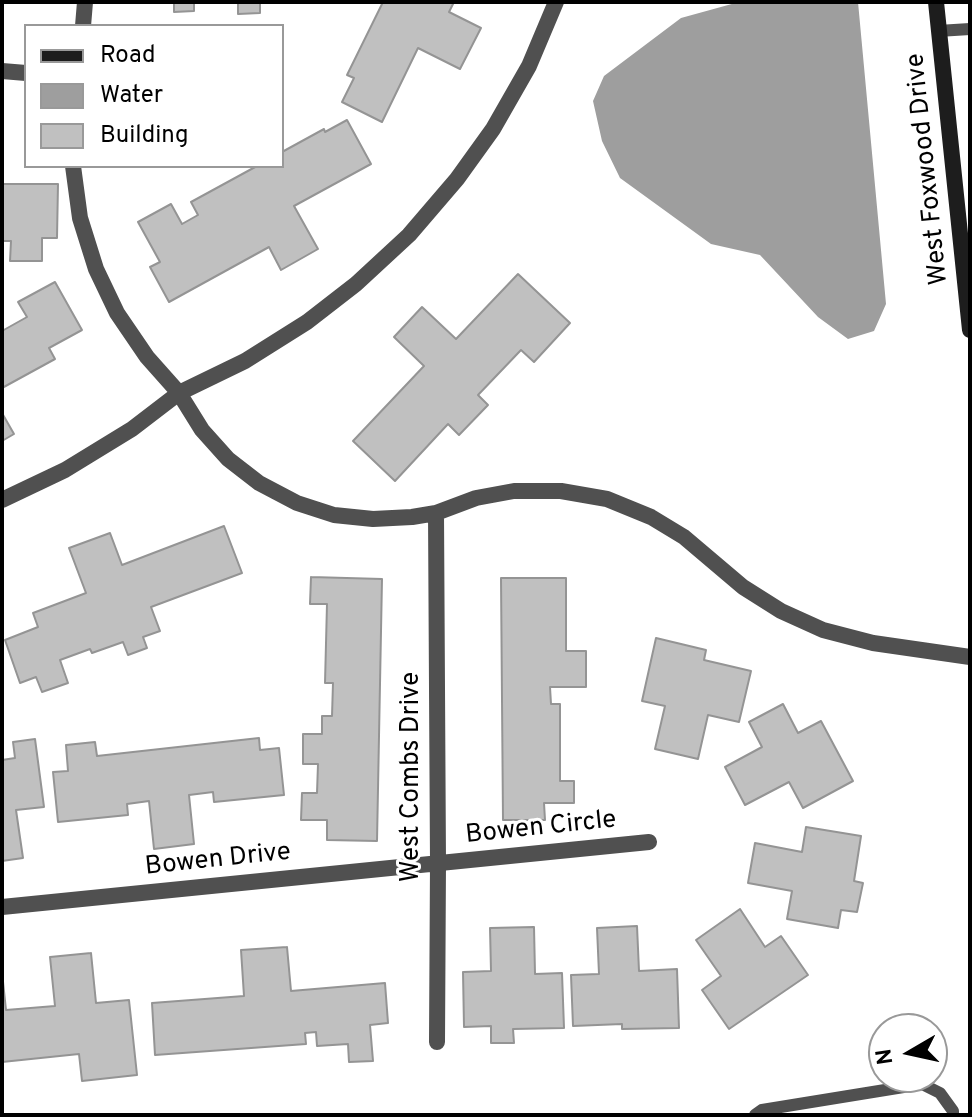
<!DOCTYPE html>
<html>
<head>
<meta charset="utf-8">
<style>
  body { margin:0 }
  #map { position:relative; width:972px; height:1117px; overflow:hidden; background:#fff; font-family:Overpass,sans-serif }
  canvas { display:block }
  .frame { position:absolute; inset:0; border:4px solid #000; pointer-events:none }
  .legend { position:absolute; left:24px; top:24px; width:260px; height:144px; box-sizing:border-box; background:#fff; border:2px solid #999; margin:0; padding:10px 14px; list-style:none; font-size:24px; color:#000 }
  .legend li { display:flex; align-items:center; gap:16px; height:40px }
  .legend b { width:40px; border:2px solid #999 }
  .north { position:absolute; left:868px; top:1013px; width:80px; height:80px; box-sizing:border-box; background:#fff; border:2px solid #999; border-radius:50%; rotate:261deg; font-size:22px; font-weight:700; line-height:32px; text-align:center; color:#000 }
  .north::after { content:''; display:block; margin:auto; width:28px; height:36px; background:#000; clip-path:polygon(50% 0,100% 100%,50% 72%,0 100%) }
</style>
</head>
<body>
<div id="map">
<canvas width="972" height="1117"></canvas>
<div class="frame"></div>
<ul class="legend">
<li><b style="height:10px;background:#1d1d1d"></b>Road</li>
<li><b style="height:22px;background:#9e9e9e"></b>Water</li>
<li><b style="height:22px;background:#c0c0c0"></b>Building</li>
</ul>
<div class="north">N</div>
</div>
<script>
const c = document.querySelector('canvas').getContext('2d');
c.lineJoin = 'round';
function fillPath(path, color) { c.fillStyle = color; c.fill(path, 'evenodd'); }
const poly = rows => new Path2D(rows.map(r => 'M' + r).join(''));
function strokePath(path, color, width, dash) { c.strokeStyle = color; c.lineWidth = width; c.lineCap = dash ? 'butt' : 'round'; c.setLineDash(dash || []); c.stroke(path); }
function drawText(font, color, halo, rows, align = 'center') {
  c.font = font + ' Overpass,sans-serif'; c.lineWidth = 6; c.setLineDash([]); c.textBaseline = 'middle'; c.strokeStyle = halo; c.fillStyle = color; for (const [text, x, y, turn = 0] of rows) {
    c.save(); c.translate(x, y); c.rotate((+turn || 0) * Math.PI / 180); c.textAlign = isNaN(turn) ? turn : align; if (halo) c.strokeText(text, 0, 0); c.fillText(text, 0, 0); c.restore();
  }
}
fillPath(poly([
  [739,2,858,2,886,304,874,331,848,339,818,317,760,255,711,244,620,178,602,141,593,101,604,76,681,18]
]), '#9e9e9e');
const building = poly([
  [174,2,194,2,194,11,174,12,174,2],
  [238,2,260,2,260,13,238,14,238,2],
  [383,2,454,2,449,12,481,28,460,69,418,48,382,122,342,102,354,78,347,75,383,2],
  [347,120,371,164,294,206,318,249,281,270,269,247,169,302,150,267,160,262,138,222,171,204,182,224,198,215,191,202,257,166,282,166,282,152,324,129,325,132,347,120],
  [2,184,58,184,57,238,42,238,42,261,10,261,11,241,2,241,2,184],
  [518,274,570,323,534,362,521,350,478,395,488,405,459,435,448,424,395,481,353,441,424,366,394,337,422,307,456,339,518,274],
  [55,282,82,330,49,348,55,359,2,388,2,331,27,317,18,302,55,282],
  [2,413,14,434,2,441,2,413],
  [224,526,242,573,151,607,160,631,143,637,147,648,128,655,123,642,92,653,90,649,60,660,68,683,42,692,36,677,20,683,5,640,38,627,33,613,86,593,69,548,110,533,122,565,224,526],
  [311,577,382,579,377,841,327,840,327,820,301,820,302,793,317,793,318,764,303,764,303,734,322,734,322,716,332,716,333,683,325,683,327,604,310,604,311,577],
  [501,578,566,578,566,651,586,651,586,687,550,687,551,704,560,704,560,781,574,781,574,803,544,803,545,820,503,820,501,578],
  [656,638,706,650,704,660,751,671,739,722,708,715,698,759,655,749,665,706,642,701,656,638],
  [783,704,798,733,821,721,853,781,803,808,789,782,745,805,725,767,762,747,749,722,783,704],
  [259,738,260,750,279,748,284,795,214,802,213,792,189,795,194,844,154,849,149,801,127,804,128,815,58,822,53,772,68,771,66,745,95,742,97,756,259,738],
  [35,739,44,807,16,810,23,858,2,861,2,760,15,758,13,742,35,739],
  [806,827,861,836,854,881,863,883,857,912,841,910,838,928,787,919,792,891,748,883,755,843,802,852,806,827],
  [740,909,765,947,781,936,808,975,729,1029,702,990,721,976,696,940,740,909],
  [637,926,639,971,677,969,679,1028,622,1029,622,1024,573,1026,571,975,599,974,597,928,637,926],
  [534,927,535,974,562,973,564,1028,513,1029,514,1043,491,1043,491,1026,464,1027,463,972,491,971,490,928,534,927],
  [287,947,291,991,385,983,388,1023,370,1025,373,1061,349,1062,348,1044,317,1046,316,1032,305,1033,306,1044,155,1055,152,1003,244,996,241,950,287,947],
  [91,953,96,1003,129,1000,137,1075,82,1081,79,1054,2,1062,2,972,6,1010,55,1006,50,957,91,953]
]);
fillPath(building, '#c0c0c0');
strokePath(building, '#949494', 2);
strokePath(poly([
  [938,31,970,29],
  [755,1115,762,1110,922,1084,940,1093,953,1111,953,1115]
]), '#505050', 12);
strokePath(poly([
  [83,26,85,2],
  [2,71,26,73],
  [73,166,80,218,96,269,117,313,147,357,179,393,202,430,228,459,259,483,297,503,334,515,373,519,412,517,436,513,476,498,514,491,561,491,607,499,651,517,684,537,743,587,781,611,823,630,873,643,970,657],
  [2,500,65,470,132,429,179,393,245,361,307,322,356,284,409,235,457,179,493,129,529,66,556,2],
  [436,513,438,863,437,1042],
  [2,907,649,842]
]), '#505050', 16);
strokePath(poly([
  [936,2,970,330]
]), '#1d1d1d', 16);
drawText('26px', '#000', '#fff', [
  ["West Foxwood Drive",929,169,-96],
  ["West Combs Drive",413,777,-90],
  ["Bowen Circle",541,829,-6],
  ["Bowen Drive",218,861,-6]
]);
</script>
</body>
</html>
